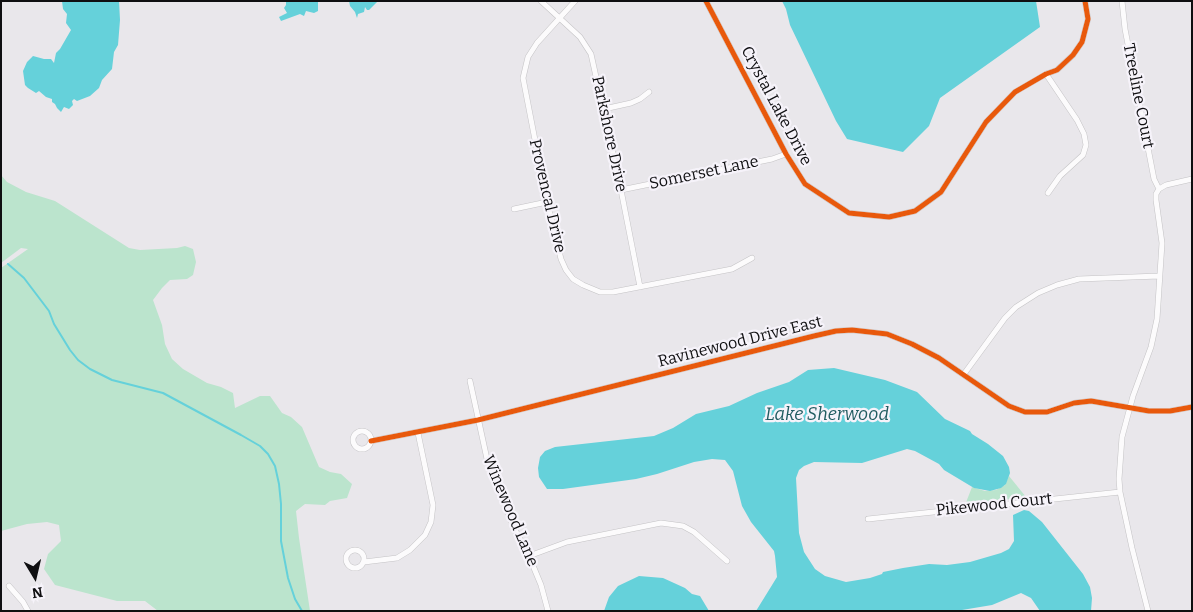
<!DOCTYPE html>
<html>
<head>
<meta charset="utf-8">
<style>
  body { margin:0 }
  #map { position:relative; width:1193px; height:612px; overflow:hidden; background:#e9e7eb; font-family:Bitter,serif }
  canvas { display:block }
  .frame { position:absolute; inset:0; border:2px solid #0f0f11; pointer-events:none }
  .north { position:absolute; left:10px; top:552px; width:50px; height:50px; -webkit-text-stroke:4px #f6f3fa; paint-order:stroke; rotate:171deg; font-size:14px; font-weight:700; line-height:20px; text-align:center; color:#0f0f11 }
  .north::after { content:''; display:block; margin:auto; width:18px; height:22px; background:#0f0f11; clip-path:polygon(50% 0,100% 100%,50% 72%,0 100%) }
</style>
</head>
<body>
<div id="map">
<canvas width="1193" height="612"></canvas>
<div class="frame"></div>
<div class="north">N</div>
</div>
<script>
const c = document.querySelector('canvas').getContext('2d');
c.lineJoin = 'round';
function fillPath(path, color) { c.fillStyle = color; c.fill(path, 'evenodd'); }
const poly = rows => new Path2D(rows.map(r => 'M' + r).join(''));
function strokePath(path, color, width, dash) { c.strokeStyle = color; c.lineWidth = width; c.lineCap = dash ? 'butt' : 'round'; c.setLineDash(dash || []); c.stroke(path); }
function drawText(font, color, halo, rows, align = 'center') {
  c.font = font + ' Bitter,serif'; c.lineWidth = 4.5; c.setLineDash([]); c.textBaseline = 'middle'; c.strokeStyle = halo; c.fillStyle = color; for (const [text, x, y, turn = 0] of rows) {
    c.save(); c.translate(x, y); c.rotate((+turn || 0) * Math.PI / 180); c.textAlign = isNaN(turn) ? turn : align; if (halo) c.strokeText(text, 0, 0); c.fillText(text, 0, 0); c.restore();
  }
}
fillPath(poly([
  [1,175,7,182,26,192,55,201,129,248,140,250,177,248,185,246,193,249,196,262,193,275,187,279,170,280,162,288,153,300,162,325,165,344,172,359,183,369,207,383,221,387,233,393,235,408,260,396,270,396,282,413,291,417,302,427,319,467,330,472,341,474,352,484,347,498,330,501,325,505,305,504,296,511,299,538,310,611,158,611,145,601,117,601,55,585,44,569,48,554,61,541,59,525,47,522,27,524,1,531,1,268,28,249,21,248,1,263],
  [1009,476,1026,497,965,505,972,487,985,491,996,490,1005,485]
]), '#bbe4cd');
fillPath(poly([
  [62,1,119,1,120,20,118,45,114,52,112,69,102,80,99,88,90,96,77,101,74,99,72,101,73,105,69,109,64,107,61,112,57,108,55,104,52,102,52,99,46,97,39,91,36,93,28,88,25,85,23,71,27,62,33,56,44,59,51,59,54,63,56,53,60,49,71,30,66,23,67,14,63,9],
  [286,1,318,1,318,11,314,13,306,11,304,16,300,14,281,21,279,17,287,13,284,8,286,5],
  [349,1,378,1,369,10,367,10,365,7,364,12,358,14,357,18,355,12,350,6],
  [782,1,1036,1,1040,27,940,98,929,126,903,152,847,139,836,121,790,25,786,9],
  [834,368,885,380,917,392,945,419,970,431,972,434,988,444,1003,456,1009,467,1010,473,1006,484,1001,488,990,491,974,488,944,470,939,464,915,451,907,449,862,463,814,462,804,466,799,470,796,478,799,533,804,552,815,569,825,576,846,582,870,578,882,574,883,572,903,568,929,564,947,565,970,562,1001,553,1009,549,1014,541,1013,515,1024,510,1029,511,1042,522,1083,574,1090,587,1092,598,1091,611,1040,611,1031,598,1021,593,992,605,956,611,756,611,777,577,775,556,774,551,751,522,742,506,733,471,725,460,712,459,694,462,657,474,636,479,563,489,547,489,539,477,538,468,540,457,545,451,555,447,654,436,673,428,696,414,729,406,757,393,789,382,808,370],
  [639,576,663,578,685,588,692,594,700,596,709,611,604,611,609,597,618,586]
]), '#65d1da');
strokePath(poly([
  [8,264,24,278,49,311,54,324,70,350,78,360,90,369,112,380,163,393,241,435,260,446,268,454,275,466,279,484,281,504,281,541,288,578,295,599,302,611]
]), '#65d1da', 2);
const street = poly([
  [541,1,580,37,591,54,621,190,640,287],
  [575,1,537,43,528,57,523,78,547,202,561,259,566,270,573,279,583,285,600,292,613,292,732,269,752,258],
  [706,1,786,154,805,184,849,213,889,217,915,211,941,192,986,122,1015,92,1046,74,1057,70,1073,55,1082,42,1088,19,1085,1],
  [1122,1,1125,29,1148,148,1154,179,1159,189],
  [1046,74,1077,120,1084,134,1086,145,1083,155,1060,176,1048,193],
  [604,109,631,103,640,99,649,92],
  [1159,189,1166,185,1192,179],
  [621,190,772,159,786,154],
  [514,209,547,202],
  [964,374,1005,318,1016,307,1038,293,1057,285,1079,279,1159,276],
  [470,381,487,459,514,528,529,556,541,585,548,611],
  '353 440a9 9 0 1 1 18 0a9 9 0 1 1-18 0Z',
  [371,441,478,420,814,336,836,331,852,330,887,334,912,344,939,358,1009,406,1025,412,1047,412,1074,403,1091,401,1149,411,1170,411,1192,407],
  [868,519,1120,492],
  '346 559a9 9 0 1 1 18 0a9 9 0 1 1-18 0Z',
  [529,556,567,542,661,523,683,526,694,532,727,561],
  [364,562,397,558,410,550,425,535,431,522,433,505,418,433],
  [9,586,23,602,28,611],
  [1148,611,1132,548,1120,492,1119,479,1122,437,1133,396,1151,347,1157,319,1162,243,1156,200,1156,194,1159,189]
]);
strokePath(street, '#c4c3c5', 6);
strokePath(street, '#fcfbfc', 5);
strokePath(poly([
  [706,1,786,154,805,184,849,213,889,217,915,211,941,192,986,122,1015,92,1046,74,1057,70,1073,55,1082,42,1088,19,1085,1],
  [371,441,478,420,814,336,836,331,852,330,887,334,912,344,939,358,1009,406,1025,412,1047,412,1074,403,1091,401,1149,411,1170,411,1192,407]
]), '#e8590c', 5);
drawText('16px', '#0f0f11', '#f6f3fa', [
  ["Treeline Court",1138,96,79],
  ["Crystal Lake Drive",776,106,62],
  ["Parkshore Drive",609,134,78],
  ["Somerset Lane",704,173,-12],
  ["Provencal Drive",547,196,77],
  ["Ravinewood Drive East",740,342,-14],
  ["Pikewood Court",994,505,-6],
  ["Winewood Lane",510,511,67]
]);
drawText('italic 18px', '#215c61', '#f6f3fa', [
  ["Lake Sherwood",827,415]
]);
</script>
</body>
</html>
